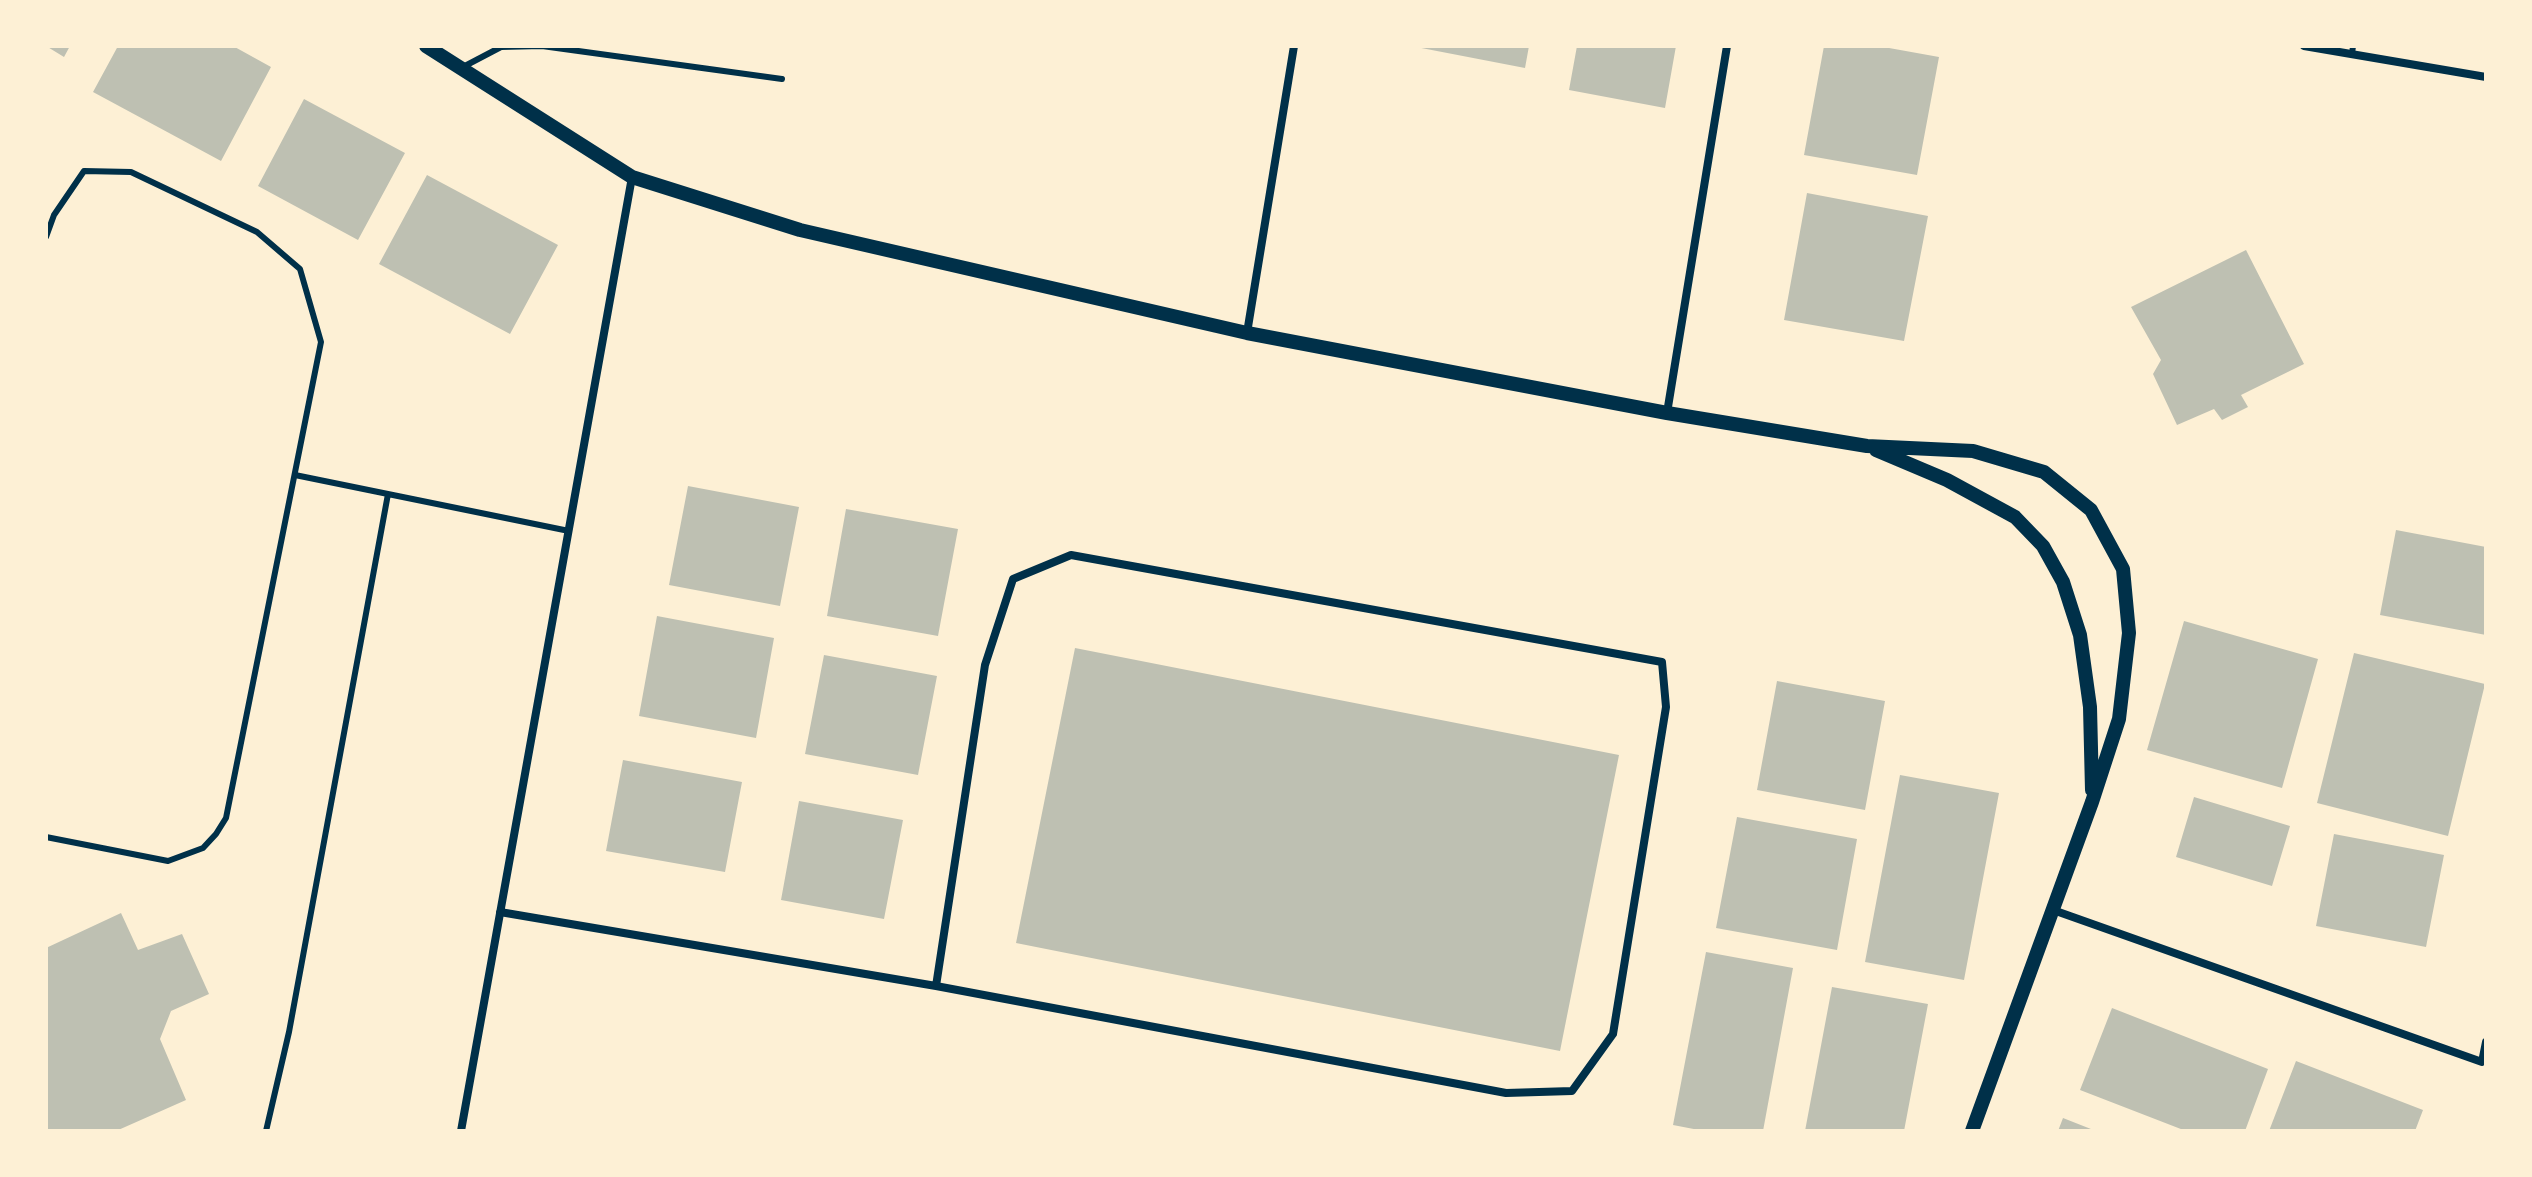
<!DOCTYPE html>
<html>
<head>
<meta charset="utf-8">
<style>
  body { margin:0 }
  #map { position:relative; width:2532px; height:1177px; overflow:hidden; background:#fdf0d5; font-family:"Sofia Sans Condensed",sans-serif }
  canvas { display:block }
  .frame { position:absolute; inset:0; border:48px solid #fdf0d5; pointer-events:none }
</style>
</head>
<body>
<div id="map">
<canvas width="2532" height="1177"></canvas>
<div class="frame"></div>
</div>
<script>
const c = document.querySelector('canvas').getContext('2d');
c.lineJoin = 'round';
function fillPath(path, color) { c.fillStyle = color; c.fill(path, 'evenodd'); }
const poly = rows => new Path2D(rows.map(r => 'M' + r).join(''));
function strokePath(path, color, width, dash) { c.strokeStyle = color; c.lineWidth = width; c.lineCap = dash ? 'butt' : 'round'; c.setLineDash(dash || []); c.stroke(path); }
fillPath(poly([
  [46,46,70,46,64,57],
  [118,46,233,46,271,67,221,161,93,92],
  [1411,46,1529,46,1525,68],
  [1577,46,1676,46,1665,108,1569,90],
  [1824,46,1878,46,1939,57,1917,175,1804,155],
  [304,99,405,153,358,240,258,186],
  [427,175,558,245,510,334,379,264],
  [1807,193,1928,216,1904,341,1784,320],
  [2246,250,2304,364,2241,395,2248,407,2222,420,2214,409,2177,425,2153,374,2161,360,2131,307],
  [688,486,799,507,780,606,669,585],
  [846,509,958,529,938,636,827,616],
  [2396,530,2486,547,2486,635,2380,615],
  [657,616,774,638,756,738,639,716],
  [2184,621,2318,659,2282,788,2147,750],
  [1075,648,1619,755,1560,1051,1016,943],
  [2354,653,2485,684,2448,836,2317,803],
  [824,655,937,676,918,775,805,754],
  [1777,681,1885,701,1865,810,1757,790],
  [623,760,742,782,725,872,606,851],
  [1900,775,1999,793,1964,980,1865,962],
  [2194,797,2290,826,2272,886,2176,857],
  [799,801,903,820,884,919,781,900],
  [1737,817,1857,839,1837,950,1716,928],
  [2334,834,2444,855,2426,947,2316,926],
  [121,913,138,950,182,934,209,994,171,1011,160,1039,186,1100,116,1131,46,1131,46,948],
  [1706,952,1793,968,1763,1131,1704,1131,1673,1125],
  [1832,987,1928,1004,1904,1131,1805,1131],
  [2112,1008,2268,1069,2245,1131,2186,1131,2080,1090],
  [2296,1061,2423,1110,2415,1131,2269,1131],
  [2063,1118,2096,1131,2058,1131]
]), '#bec0b2');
strokePath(poly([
  [2352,54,2353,46],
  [461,68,501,47,542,46,782,79],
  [46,237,54,215,84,171,131,172,257,232,300,269,321,342,226,818,216,834,203,848,168,861,46,837],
  [295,475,569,531],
  [266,1131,289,1032,388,494]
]), '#003049', 6);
strokePath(poly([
  [2304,46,2486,77],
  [1247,333,1294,46],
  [1667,413,1727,46],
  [2053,910,2482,1062,2486,1042],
  [500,912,936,986,1506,1093,1572,1091,1613,1034,1666,707,1662,662,1071,555,1013,579,985,665,936,986],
  [461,1131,632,177]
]), '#003049', 8);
strokePath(poly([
  [426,46,632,177,800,230,1247,333,1667,413,1867,446,1973,451,2044,472,2091,510,2123,569,2129,633,2119,719,2092,802,1972,1131],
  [1876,450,1947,480,2015,517,2043,546,2063,582,2080,635,2090,707,2092,790]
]), '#003049', 14);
</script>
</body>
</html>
